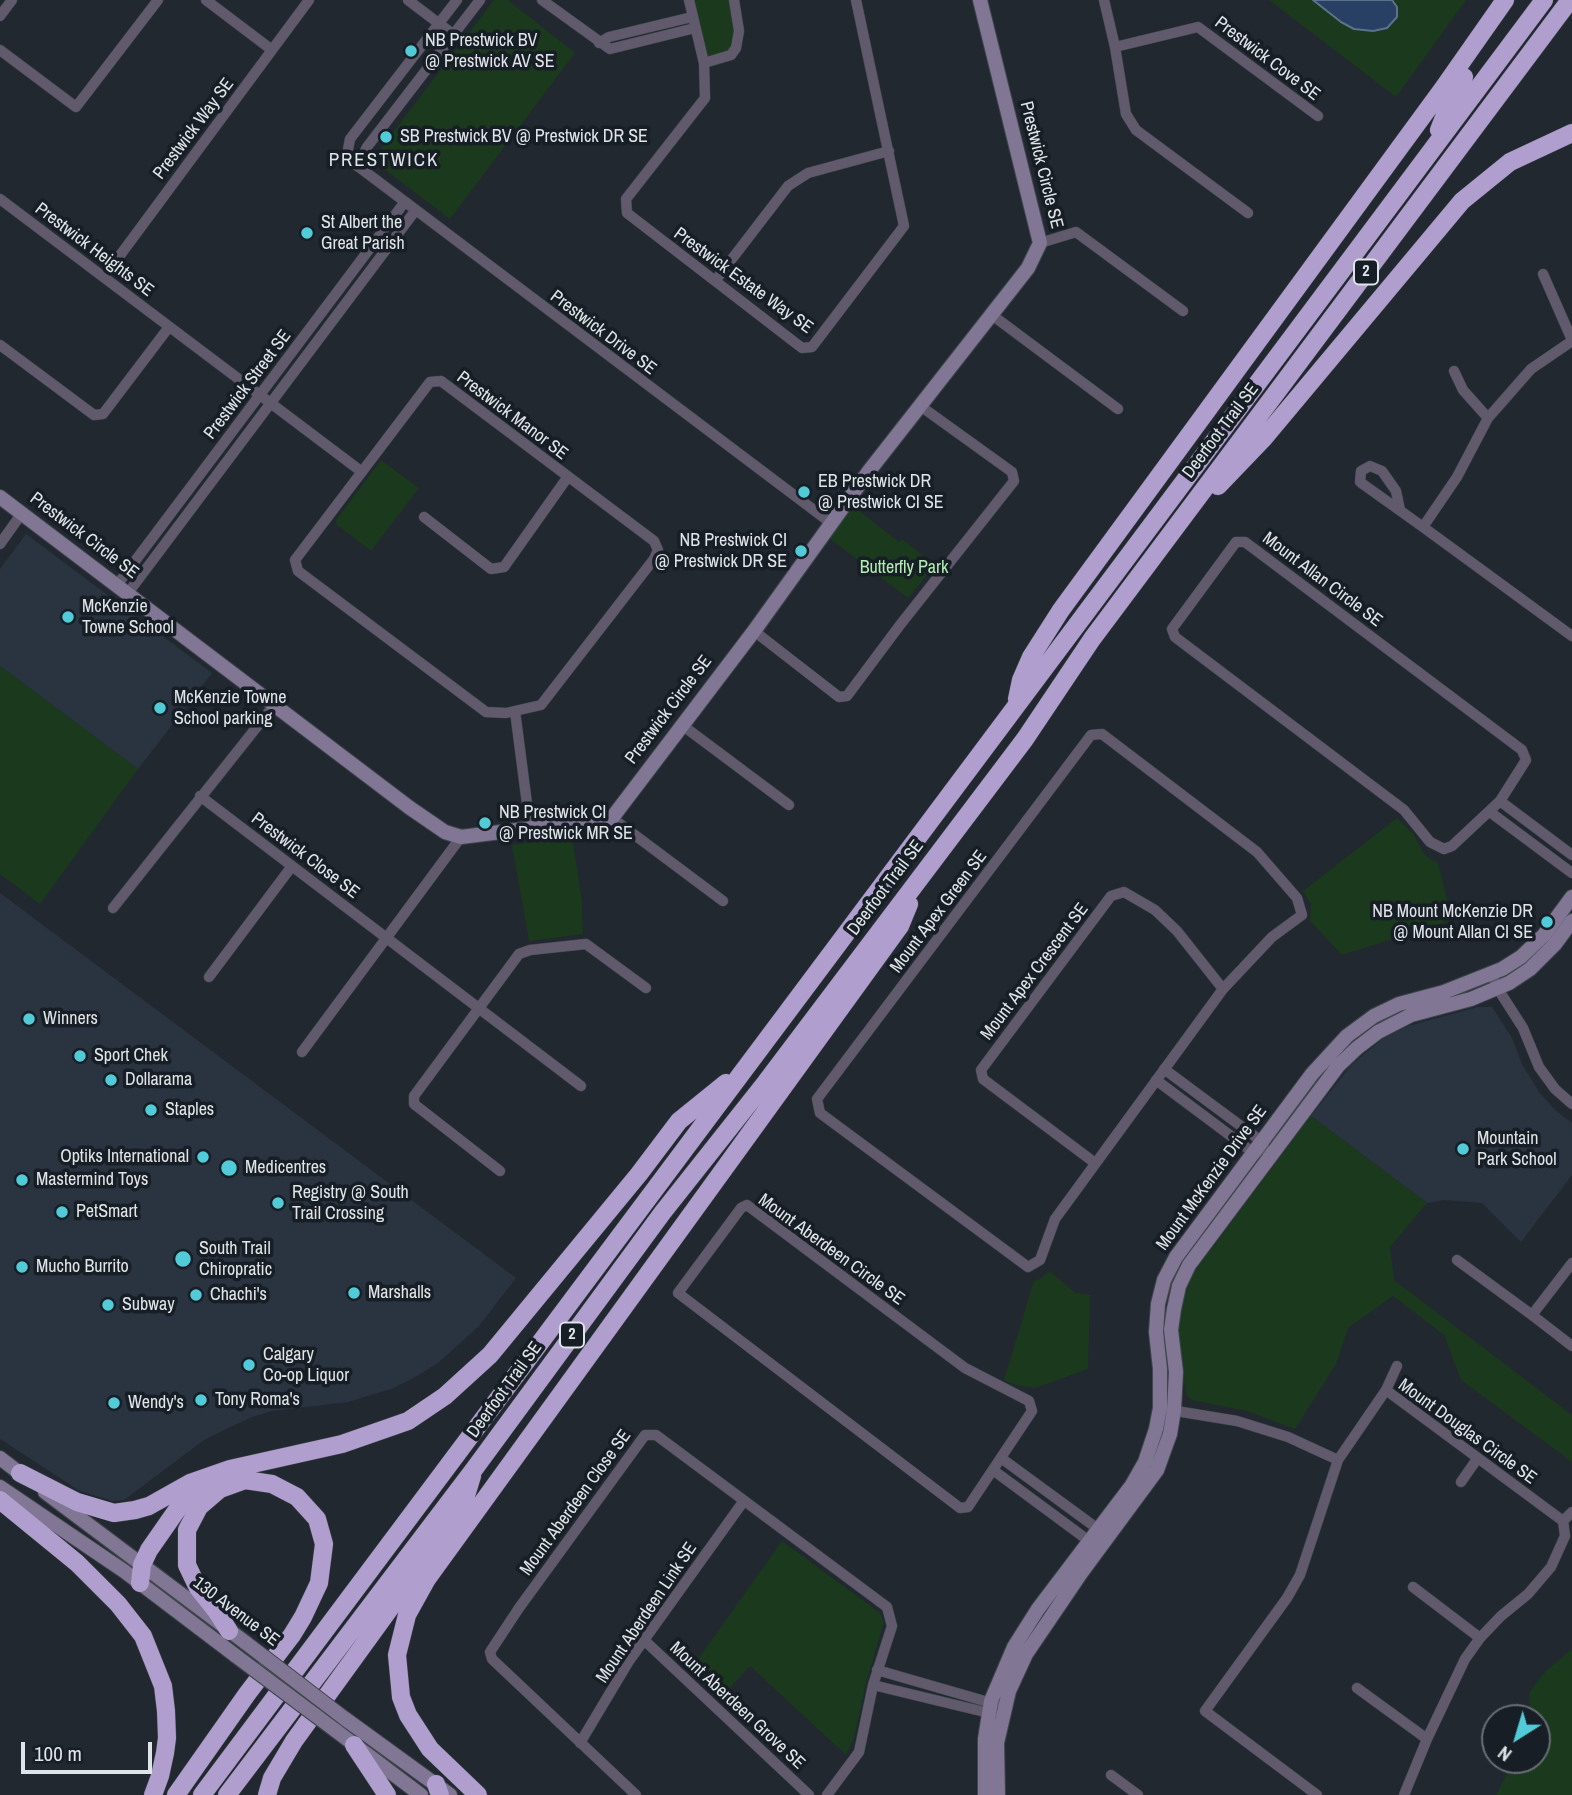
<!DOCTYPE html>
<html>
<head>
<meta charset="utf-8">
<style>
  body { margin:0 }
  #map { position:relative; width:1572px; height:1795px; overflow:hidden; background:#21282f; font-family:"Archivo Narrow",sans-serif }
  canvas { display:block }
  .north { position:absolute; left:1481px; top:1704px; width:70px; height:70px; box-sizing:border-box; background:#171e25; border:2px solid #676d73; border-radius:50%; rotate:217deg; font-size:19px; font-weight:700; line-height:28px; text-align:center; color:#dfe4e8 }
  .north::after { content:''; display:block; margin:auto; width:24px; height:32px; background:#52cbd9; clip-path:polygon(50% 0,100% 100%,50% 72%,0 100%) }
  .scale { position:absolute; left:21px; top:1742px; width:131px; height:32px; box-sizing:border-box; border:4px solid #dfe4e8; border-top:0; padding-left:9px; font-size:21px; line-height:24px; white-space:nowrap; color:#dfe4e8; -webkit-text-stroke:5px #171e25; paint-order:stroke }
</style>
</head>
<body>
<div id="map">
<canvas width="1572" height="1795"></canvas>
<div class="north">N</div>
<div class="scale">100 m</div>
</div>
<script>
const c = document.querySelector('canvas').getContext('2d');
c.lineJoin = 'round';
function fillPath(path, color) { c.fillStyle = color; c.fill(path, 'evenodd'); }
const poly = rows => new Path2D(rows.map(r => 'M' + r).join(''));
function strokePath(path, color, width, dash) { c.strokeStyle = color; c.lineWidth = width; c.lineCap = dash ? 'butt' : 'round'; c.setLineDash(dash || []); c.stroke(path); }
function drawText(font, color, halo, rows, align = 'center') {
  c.font = font + ' "Archivo Narrow",sans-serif'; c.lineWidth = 7; c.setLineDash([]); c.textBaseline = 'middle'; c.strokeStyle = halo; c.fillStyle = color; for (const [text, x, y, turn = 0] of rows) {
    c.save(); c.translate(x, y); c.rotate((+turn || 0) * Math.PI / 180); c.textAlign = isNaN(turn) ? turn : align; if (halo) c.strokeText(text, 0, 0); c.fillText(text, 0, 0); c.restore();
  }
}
fillPath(poly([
  [26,534,212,673,138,769,0,666,0,569],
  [0,893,516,1278,479,1326,438,1363,417,1376,391,1389,348,1402,272,1411,252,1417,224,1430,204,1440,124,1500,113,1501,80,1491,0,1439],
  [1478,1007,1492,1007,1512,1038,1522,1064,1539,1092,1555,1110,1572,1123,1572,1175,1521,1242,1482,1203,1444,1200,1427,1203,1311,1116,1352,1064,1385,1037,1408,1026]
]), '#2a3440');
fillPath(poly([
  [494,0,508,0,575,53,450,219,372,160],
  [689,0,734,0,736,48,704,63],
  [1269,0,1466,0,1396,97],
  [381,460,419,488,371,551,337,525,336,520],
  [853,506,899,542,902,539,935,565,908,598,829,538],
  [0,666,138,769,40,904,0,874],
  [1397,818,1414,835,1423,853,1430,859,1438,863,1452,920,1342,955,1310,921,1311,904,1303,891],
  [572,837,582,901,583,934,529,941,512,845],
  [1311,1116,1427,1203,1390,1247,1394,1280,1572,1415,1572,1462,1461,1380,1444,1335,1393,1296,1348,1328,1336,1364,1295,1429,1247,1411,1192,1400,1186,1395,1178,1336,1181,1305,1192,1275],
  [1049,1271,1076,1293,1090,1295,1088,1369,1035,1388,1016,1385,1004,1380,1034,1281,1040,1279],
  [782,1541,880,1613,884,1622,866,1683,854,1738,846,1755,750,1666,719,1700,689,1672],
  [1572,1649,1572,1795,1496,1795,1514,1760,1537,1760,1537,1718,1530,1718,1529,1692,1546,1671]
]), '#1b3a1d');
const water = poly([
  [1313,0,1392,0,1397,7,1397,17,1387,28,1373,31,1354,29,1341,22,1313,0]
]);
fillPath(water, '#274063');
strokePath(water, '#5e718b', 2);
const street = poly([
  [206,0,272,50],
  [408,0,454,35],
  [457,0,350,139,347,155,351,161,831,523],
  [542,0,610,49,695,28],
  [689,0,704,63,705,98,626,199,627,213,802,348,812,347,904,226,856,0],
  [1104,0,1115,47,1126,114,1136,130,1248,213],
  [0,16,12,0],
  [599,43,609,37,692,17],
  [1115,47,1198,27,1318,116],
  [0,50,76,107,158,0],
  [704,63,731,55,736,48,739,31,734,0],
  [357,166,367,147,480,0],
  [0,199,362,472],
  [1040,243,1076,232,1183,311],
  [1543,274,1572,340],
  [104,277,309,0],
  [715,281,788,186,808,173,889,151],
  [992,315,1118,409],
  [1572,341,1531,369,1488,418,1457,477,1423,527,1572,636],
  [0,345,94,415,103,414,169,327],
  [1454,371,1463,390,1488,418],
  [441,381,654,541,658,550,654,559,541,705,506,713,486,712,298,571,295,560,430,382,441,381],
  [1400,510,1396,491,1382,471,1370,466,1361,471,1360,482,1423,527],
  [424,517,491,569,504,567,567,478],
  [1236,542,1245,542,1522,750,1526,760,1500,801,1452,846,1444,849,1430,842,1404,810,1175,637,1172,629,1236,542],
  [0,544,22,513],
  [117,585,404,203],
  [128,593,415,211],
  [754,631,839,697,847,696,900,625,1014,481,1012,472,919,405],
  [515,711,530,827],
  [682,725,789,805],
  [1102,734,1257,852,1297,898,1302,915,1272,937,1223,989,1055,1219,1040,1260,1028,1267,820,1113,817,1099,1091,735,1102,734],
  [200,796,581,1086],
  [1500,801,1572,855],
  [1490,812,1572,873],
  [612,818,723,901],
  [113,908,275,704],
  [1492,975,1498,989,1523,1028,1539,1067,1555,1089,1572,1104],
  [209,977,292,866],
  [302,1052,461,837],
  [1164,1069,1261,1141,1269,1156],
  [1156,1080,1247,1148,1257,1153],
  [1095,1163,983,1079,981,1070,1111,896,1124,892,1155,910,1177,931,1223,989],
  [500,1171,414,1104,414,1096,519,954,530,950,586,944,646,988],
  [747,1205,965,1368,1029,1401,1032,1411,968,1507,960,1508,678,1293,741,1208,747,1205],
  [1457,1260,1532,1315],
  [1572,1263,1532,1315,1572,1346],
  [1386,1390,1397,1366],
  [1170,1410,1237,1421,1288,1437,1338,1460],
  [1001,1458,1098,1529,1100,1535],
  [993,1470,1089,1541,1094,1543],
  [1461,1482,1477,1459],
  [1563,1521,1572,1512],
  [1413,1587,1480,1638],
  [644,1640,809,1795],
  [877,1670,995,1704],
  [873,1685,989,1713,993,1712],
  [1357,1688,1427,1739],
  [580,1743,629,1661,743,1502],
  [1111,1775,1138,1795],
  [636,1795,492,1659,490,1652,519,1608,645,1435,656,1435,887,1607,892,1626,873,1685,859,1752,827,1795],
  [1317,1795,1205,1711,1287,1598,1300,1575,1338,1460,1386,1390,1563,1521,1565,1536,1551,1567,1528,1594,1501,1616,1480,1638,1465,1659,1427,1739,1404,1795]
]);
const secondary = poly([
  [0,497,410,808,445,832,461,837,612,818,754,631,869,471,1028,268,1040,243,980,0],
  [0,1458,26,1478],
  [0,1487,124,1571,236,1656],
  [45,1492,246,1643],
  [344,1718,450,1795],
  [335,1730,421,1795],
  [985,1795,985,1739,991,1701,1014,1647,1038,1609,1132,1485,1145,1462,1156,1429,1160,1408,1160,1369,1156,1332,1158,1304,1164,1280,1176,1257,1312,1074,1347,1036,1374,1016,1399,1004,1444,992,1502,969,1521,957,1544,935,1572,897],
  [998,1795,997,1743,1009,1691,1026,1654,1081,1573,1157,1470,1170,1434,1174,1410,1176,1372,1171,1330,1174,1309,1179,1286,1189,1265,1338,1066,1357,1048,1378,1032,1411,1015,1471,999,1509,983,1530,969,1555,944,1572,921]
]);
const highway = poly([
  [1439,130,1454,92,1464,77],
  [1218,486,1264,438,1462,201,1510,162,1572,133],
  [1017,699,1021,680,1031,657,1061,610,1444,87,1505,0],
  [20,1473,77,1502,114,1513,135,1510,149,1506,190,1483,230,1469,342,1444,408,1421,445,1396,490,1355,639,1174,679,1121,726,1083],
  [0,1500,77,1563,118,1604,143,1636,163,1686,166,1711,167,1738,165,1753,160,1776,153,1795],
  [140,1583,142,1565,149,1550,179,1507,190,1495,203,1486],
  [354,1745,387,1795],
  [436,1784,440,1795],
  [176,1795,247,1694,292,1635,303,1617,319,1583,324,1544,317,1519,297,1497,272,1484,245,1480,220,1489,199,1507,187,1530,187,1565,198,1588,217,1612,229,1631],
  [202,1795,1544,0],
  [227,1795,475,1468,663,1212,766,1082,1025,739,1092,639,1570,0],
  [267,1795,272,1778,294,1741,462,1509,472,1476],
  [478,1795,430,1749,408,1715,401,1697,397,1655,407,1615,427,1579,900,926,909,904]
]);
strokePath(street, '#3f464d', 11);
strokePath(secondary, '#3f464d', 16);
strokePath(highway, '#3f464d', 19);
strokePath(street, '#605a6c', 10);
strokePath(secondary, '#817694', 14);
strokePath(highway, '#b09fce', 18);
const secondaryBridge = poly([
  [246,1643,344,1718],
  [236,1656,335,1730]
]);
strokePath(secondaryBridge, '#3f464d', 16, []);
strokePath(secondaryBridge, '#817694', 14);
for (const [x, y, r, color] of [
  [411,51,7,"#52cbd9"],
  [386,137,7,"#52cbd9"],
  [307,233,7,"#52cbd9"],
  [804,492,7,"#52cbd9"],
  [801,551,7,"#52cbd9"],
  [68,617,7,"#52cbd9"],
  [160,708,7,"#52cbd9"],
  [485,823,7,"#52cbd9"],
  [1547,922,7,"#52cbd9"],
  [29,1019,7,"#52cbd9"],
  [80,1056,7,"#52cbd9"],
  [111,1080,7,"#52cbd9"],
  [151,1110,7,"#52cbd9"],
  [1463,1149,7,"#52cbd9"],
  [203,1157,7,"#52cbd9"],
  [229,1168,9,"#52cbd9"],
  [22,1180,7,"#52cbd9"],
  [278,1203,7,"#52cbd9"],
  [62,1212,7,"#52cbd9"],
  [183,1259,9,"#52cbd9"],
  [22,1267,7,"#52cbd9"],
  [354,1293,7,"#52cbd9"],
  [196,1295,7,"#52cbd9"],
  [108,1305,7,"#52cbd9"],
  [249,1365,7,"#52cbd9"],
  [201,1400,7,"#52cbd9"],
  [114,1403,7,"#52cbd9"]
]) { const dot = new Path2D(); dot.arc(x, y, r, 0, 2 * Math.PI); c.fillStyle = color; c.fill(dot); strokePath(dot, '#171e25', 2.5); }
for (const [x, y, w] of [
  [1366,272,24],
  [572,1335,24]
]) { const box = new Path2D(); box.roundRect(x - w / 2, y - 12.5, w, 25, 5); c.fillStyle = '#171e25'; c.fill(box); strokePath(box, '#dfe4e8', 2); }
drawText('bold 16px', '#dfe4e8', null, [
  ["2",1366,272],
  ["2",572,1335]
]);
drawText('18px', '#dfe4e8', '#171e25', [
  ["NB Prestwick BV",425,41],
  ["@ Prestwick AV SE",425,62],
  ["SB Prestwick BV @ Prestwick DR SE",400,137],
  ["St Albert the",321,223],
  ["Great Parish",321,244],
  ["EB Prestwick DR",818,482],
  ["@ Prestwick CI SE",818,503],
  ["NB Prestwick CI",787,541,"right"],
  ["@ Prestwick DR SE",787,562,"right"],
  ["McKenzie",82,607],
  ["Towne School",82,628],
  ["McKenzie Towne",174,698],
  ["School parking",174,719],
  ["NB Prestwick CI",499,813],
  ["@ Prestwick MR SE",499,834],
  ["NB Mount McKenzie DR",1533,912,"right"],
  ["@ Mount Allan CI SE",1533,933,"right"],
  ["Winners",43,1019],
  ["Sport Chek",94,1056],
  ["Dollarama",125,1080],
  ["Staples",165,1110],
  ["Mountain",1477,1139],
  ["Park School",1477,1160],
  ["Optiks International",189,1157,"right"],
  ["Medicentres",245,1168],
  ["Mastermind Toys",36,1180],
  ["Registry @ South",292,1193],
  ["Trail Crossing",292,1214],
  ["PetSmart",76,1212],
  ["South Trail",199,1249],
  ["Chiropratic",199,1270],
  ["Mucho Burrito",36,1267],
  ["Marshalls",368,1293],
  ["Chachi's",210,1295],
  ["Subway",122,1305],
  ["Calgary",263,1355],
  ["Co-op Liquor",263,1376],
  ["Tony Roma's",215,1400],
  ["Wendy's",128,1403]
], 'left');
drawText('18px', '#dfe4e8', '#171e25', [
  ["Prestwick Cove SE",1267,59,37],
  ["Prestwick Way SE",194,129,-53],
  ["Prestwick Circle SE",1041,165,76],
  ["Prestwick Heights SE",94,250,37],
  ["Prestwick Estate Way SE",743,281,36],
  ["Prestwick Drive SE",603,333,37],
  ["Prestwick Street SE",248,385,-53],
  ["Prestwick Manor SE",512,416,37],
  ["Deerfoot Trail SE",1221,431,-53],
  ["Prestwick Circle SE",84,536,37],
  ["Mount Allan Circle SE",1322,580,37],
  ["Prestwick Circle SE",669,710,-53],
  ["Prestwick Close SE",305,856,37],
  ["Deerfoot Trail SE",886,888,-53],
  ["Mount Apex Green SE",939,912,-53],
  ["Mount Apex Crescent SE",1035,972,-53],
  ["Mount McKenzie Drive SE",1212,1178,-54],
  ["Mount Aberdeen Circle SE",831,1250,36],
  ["Deerfoot Trail SE",505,1390,-54],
  ["Mount Douglas Circle SE",1467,1432,36],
  ["Mount Aberdeen Close SE",576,1503,-54],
  ["130 Avenue SE",236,1612,37],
  ["Mount Aberdeen Link SE",647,1613,-56],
  ["Mount Aberdeen Grove SE",737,1706,43]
]);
drawText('18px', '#b2edb4', '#171e25', [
  ["Butterfly Park",904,568]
]);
c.letterSpacing = '2px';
drawText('19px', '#dfe4e8', '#171e25', [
  ["PRESTWICK",384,161]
]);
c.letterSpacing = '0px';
</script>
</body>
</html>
